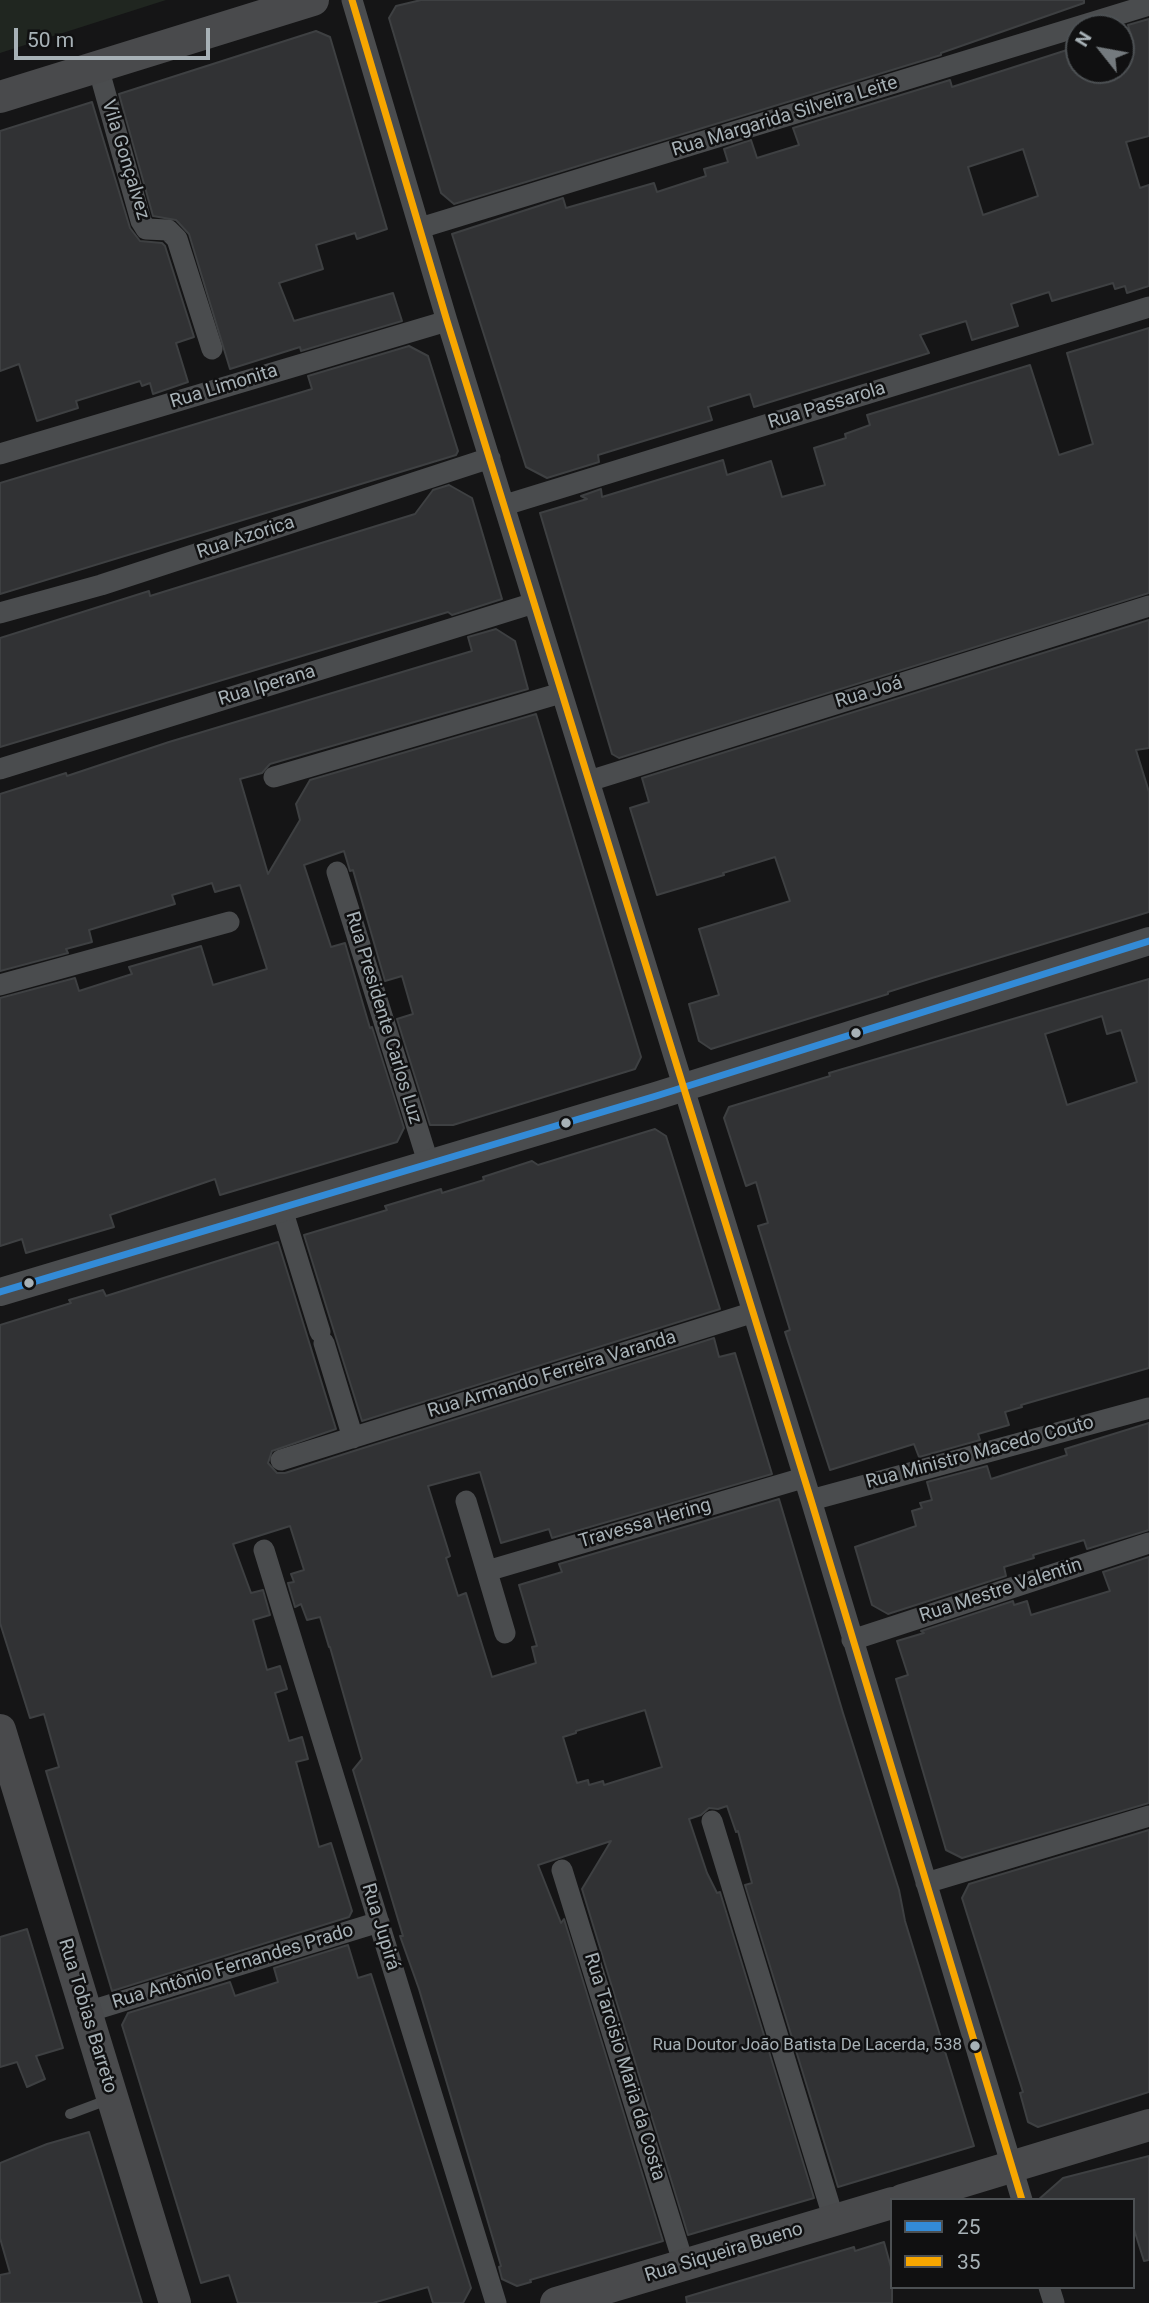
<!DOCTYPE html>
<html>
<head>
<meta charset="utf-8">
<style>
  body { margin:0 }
  #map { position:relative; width:1149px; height:2303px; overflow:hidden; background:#151516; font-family:Roboto,sans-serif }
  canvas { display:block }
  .legend { position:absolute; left:890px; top:2198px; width:245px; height:91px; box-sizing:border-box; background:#101011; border:2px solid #4c5053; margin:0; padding:9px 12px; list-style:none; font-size:21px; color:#a7b1b6 }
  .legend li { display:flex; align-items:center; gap:14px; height:35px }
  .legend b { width:35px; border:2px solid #4c5053 }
  .north { position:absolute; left:1065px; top:14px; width:70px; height:70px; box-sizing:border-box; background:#101011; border:2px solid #4c5053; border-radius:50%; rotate:301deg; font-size:19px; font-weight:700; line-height:28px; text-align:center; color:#a7b1b6 }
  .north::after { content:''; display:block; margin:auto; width:24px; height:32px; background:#747a7e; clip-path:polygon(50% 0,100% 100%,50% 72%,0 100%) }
  .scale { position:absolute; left:14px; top:28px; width:196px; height:32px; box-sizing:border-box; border:4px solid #a7b1b6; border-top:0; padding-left:9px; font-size:21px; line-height:24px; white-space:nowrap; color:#a7b1b6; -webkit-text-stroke:5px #101011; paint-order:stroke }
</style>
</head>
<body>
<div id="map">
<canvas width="1149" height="2303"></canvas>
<ul class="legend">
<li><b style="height:9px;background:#338bd7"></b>25</li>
<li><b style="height:9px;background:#f7a600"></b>35</li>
</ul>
<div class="north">N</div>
<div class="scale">50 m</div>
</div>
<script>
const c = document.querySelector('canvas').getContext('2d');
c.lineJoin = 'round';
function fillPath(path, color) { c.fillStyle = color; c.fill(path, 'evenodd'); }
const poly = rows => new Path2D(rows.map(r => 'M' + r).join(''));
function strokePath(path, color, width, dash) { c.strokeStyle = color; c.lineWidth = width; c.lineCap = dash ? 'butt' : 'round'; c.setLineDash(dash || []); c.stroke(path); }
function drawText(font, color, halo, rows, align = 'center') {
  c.font = font + ' Roboto,sans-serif'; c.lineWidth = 5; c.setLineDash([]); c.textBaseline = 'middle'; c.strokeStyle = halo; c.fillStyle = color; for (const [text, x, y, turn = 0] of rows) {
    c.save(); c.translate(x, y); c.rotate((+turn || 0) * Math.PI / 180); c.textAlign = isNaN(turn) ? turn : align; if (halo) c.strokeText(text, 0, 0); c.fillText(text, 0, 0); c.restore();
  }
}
fillPath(poly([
  [0,0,166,0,0,53]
]), '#202620');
const building = poly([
  [421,0,1084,0,1084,3,941,53,941,55,454,204,441,193,389,18,396,6,421,0],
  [1149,19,1149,136,1126,142,1140,188,1149,185,1149,286,1127,293,1125,286,1115,289,1113,283,1052,301,1049,292,1011,304,1018,326,972,340,966,321,920,335,929,353,754,407,750,394,708,407,712,420,598,455,599,462,547,478,526,467,452,234,563,198,566,208,654,183,657,192,706,176,704,169,728,162,724,149,751,140,757,158,799,145,793,128,950,80,952,87,1067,50,1069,55,1079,51,1079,70,1121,70,1121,47,1133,43,1128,25,1149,19],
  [1023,149,1038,196,983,215,968,167,1023,149],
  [316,31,330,37,387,229,357,239,355,233,316,245,323,269,279,283,294,321,393,293,402,321,301,351,300,347,230,369,189,234,176,220,153,216,119,94,316,31],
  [92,102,130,228,140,241,162,243,165,246,194,337,176,343,188,382,153,394,150,383,142,386,140,381,76,401,78,408,37,421,19,364,0,371,0,131,92,102],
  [1149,328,1149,593,619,758,612,754,540,513,587,499,581,496,601,489,602,497,723,460,727,475,771,461,782,497,825,485,814,448,846,438,845,434,870,425,867,415,1030,365,1059,455,1093,444,1067,353,1149,328],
  [409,346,428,356,458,451,456,455,0,594,0,483,312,389,308,376,409,346],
  [449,485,472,498,502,599,452,615,448,612,0,747,0,638,149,591,150,596,415,514,433,490,449,485],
  [1149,620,1149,748,1136,750,1149,792,1149,912,932,978,888,992,888,994,711,1049,699,1041,689,1004,719,995,699,929,790,901,775,857,723,873,724,875,657,895,630,808,649,802,642,778,1149,620],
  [496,629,515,641,528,689,270,764,262,773,240,779,268,874,300,820,296,804,310,780,536,714,641,1057,635,1069,453,1125,430,1125,397,1019,413,1014,402,976,385,981,353,870,350,871,344,851,304,865,331,947,345,943,370,1028,372,1027,404,1128,397,1142,220,1195,215,1179,110,1215,114,1227,26,1253,22,1239,0,1246,0,998,75,978,79,991,132,974,129,967,201,946,213,985,267,969,240,885,215,892,212,883,172,895,175,904,89,930,92,942,66,949,68,953,0,971,0,794,66,773,67,776,169,742,472,651,468,637,496,629],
  [1149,979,1149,1368,1021,1405,1022,1407,1005,1412,1009,1425,978,1434,980,1440,919,1457,914,1444,830,1470,785,1332,790,1330,758,1226,768,1223,756,1182,746,1186,724,1118,729,1107,830,1076,829,1073,1149,979],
  [1102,1016,1107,1034,1121,1030,1137,1082,1067,1105,1045,1034,1102,1016],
  [655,1129,666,1136,720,1309,362,1421,304,1235,387,1210,385,1206,441,1189,442,1193,484,1180,483,1177,532,1161,538,1165,655,1129],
  [278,1242,336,1429,272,1451,268,1463,277,1473,285,1473,357,1450,714,1338,719,1357,735,1353,772,1474,552,1538,549,1529,501,1543,480,1472,461,1477,428,1486,450,1556,446,1558,458,1596,466,1593,492,1677,536,1663,532,1647,537,1646,519,1585,562,1572,559,1564,779,1499,843,1713,899,1890,905,1921,974,2146,838,2187,745,1885,752,1883,738,1831,736,1832,727,1806,718,1809,709,1808,701,1815,689,1819,707,1873,717,1893,720,1892,814,2198,688,2235,582,1889,611,1841,538,1865,561,1923,564,1919,663,2241,530,2280,531,2282,517,2286,502,2279,499,2267,501,2266,457,2117,419,1989,400,1936,403,1936,353,1770,362,1759,330,1647,329,1647,320,1617,307,1620,301,1604,295,1607,288,1583,294,1582,291,1574,304,1570,290,1526,233,1544,251,1593,263,1590,270,1615,253,1620,267,1670,280,1666,287,1689,275,1693,289,1741,302,1737,308,1759,296,1762,319,1847,331,1843,352,1911,349,1917,112,1991,46,1771,59,1767,44,1714,30,1718,0,1623,0,1325,71,1303,69,1300,103,1290,106,1296,278,1242],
  [645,1710,662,1767,604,1785,603,1781,589,1785,588,1780,577,1783,563,1737,576,1733,576,1731,645,1710],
  [1149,1423,1149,1530,1087,1549,1084,1540,1033,1555,1034,1558,1004,1567,1006,1576,888,1614,872,1605,855,1547,916,1526,912,1511,922,1508,920,1503,932,1500,927,1482,987,1466,991,1479,1067,1455,1065,1449,1149,1423],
  [1149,1557,1149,1803,962,1858,946,1850,896,1679,908,1675,897,1641,924,1633,921,1631,1013,1601,1014,1605,1027,1601,1031,1615,1110,1591,1103,1572,1149,1557],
  [1149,1830,1149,2092,1038,2127,1028,2122,1020,2093,1023,2092,962,1898,969,1884,1149,1830],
  [27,1929,63,2048,36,2056,45,2079,27,2087,17,2062,0,2067,0,1937,27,1929],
  [348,1945,358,1978,371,1974,471,2288,463,2303,433,2303,428,2287,373,2303,238,2303,229,2275,201,2283,122,2025,128,2013,230,1982,235,1996,278,1982,274,1968,348,1945],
  [89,2132,142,2303,0,2303,0,2275,10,2273,0,2238,0,2163,47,2144,89,2132],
  [1149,2156,1149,2260,1144,2261,1133,2226,1133,2200,1038,2200,1063,2178,1149,2156],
  [884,2242,892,2271,892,2303,687,2303,686,2297,854,2247,855,2251,884,2242]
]);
fillPath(building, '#313234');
strokePath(building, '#3e4042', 2);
strokePath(poly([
  [70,2114,110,2099]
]), '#4a4c4e', 10);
strokePath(poly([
  [352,0,447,321,811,1500,1022,2200],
  [98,67,141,221,146,229,168,230,177,239,212,349],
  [420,228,1149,5],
  [0,454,447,321],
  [505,505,1149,307],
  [0,613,101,585,490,458],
  [0,769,534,603],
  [274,777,561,693],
  [589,781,1149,606],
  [337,872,429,1165],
  [0,985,229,922],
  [282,1209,320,1332],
  [324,1343,353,1438],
  [281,1460,751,1313],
  [811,1500,1149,1408],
  [466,1501,505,1633],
  [264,1550,496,2303],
  [487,1571,803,1478],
  [852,1640,1149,1543],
  [712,1821,834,2220],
  [562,1870,684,2265],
  [926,1883,1149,1816],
  [87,2012,379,1922],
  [1049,2287,1054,2303]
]), '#4a4c4e', 21);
strokePath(poly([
  [0,1292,656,1096,1149,941]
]), '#4a4c4e', 28);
strokePath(poly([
  [0,97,313,0],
  [0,1730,175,2303],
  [902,2200,1149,2125],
  [556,2303,892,2203]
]), '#494a4c', 32);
strokePath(poly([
  [0,1292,656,1096,1149,941]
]), '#338bd7', 7);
strokePath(poly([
  [352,0,447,321,811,1500,1022,2200]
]), '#f7a600', 7);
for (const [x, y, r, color] of [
  [856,1033,6,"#a7b1b6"],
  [566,1123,6,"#a7b1b6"],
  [29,1283,6,"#a7b1b6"],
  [975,2046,6,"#a7b1b6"]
]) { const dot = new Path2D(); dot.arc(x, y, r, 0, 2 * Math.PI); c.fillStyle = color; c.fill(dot); strokePath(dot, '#101011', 2.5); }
drawText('17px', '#a7b1b6', '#101011', [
  ["Rua Doutor João Batista De Lacerda, 538",962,2046]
], 'right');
drawText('19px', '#a7b1b6', '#101011', [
  ["Rua Margarida Silveira Leite",785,117,-17],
  ["Vila Gonçalvez",125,160,73],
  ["Rua Limonita",224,387,-17],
  ["Rua Passarola",827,406,-17],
  ["Rua Azorica",246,538,-18],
  ["Rua Iperana",267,686,-17],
  ["Rua Joá",869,693,-17],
  ["Rua Presidente Carlos Luz",383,1018,73],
  ["Rua Armando Ferreira Varanda",552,1375,-17],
  ["Rua Ministro Macedo Couto",980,1453,-15],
  ["Travessa Hering",645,1524,-16],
  ["Rua Mestre Valentin",1001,1591,-18],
  ["Rua Jupirá",380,1927,73],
  ["Rua Antônio Fernandes Prado",233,1967,-17],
  ["Rua Tobias Barreto",87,2016,73],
  ["Rua Tarcisio Maria da Costa",624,2067,73],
  ["Rua Siqueira Bueno",724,2253,-17]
]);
</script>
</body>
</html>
